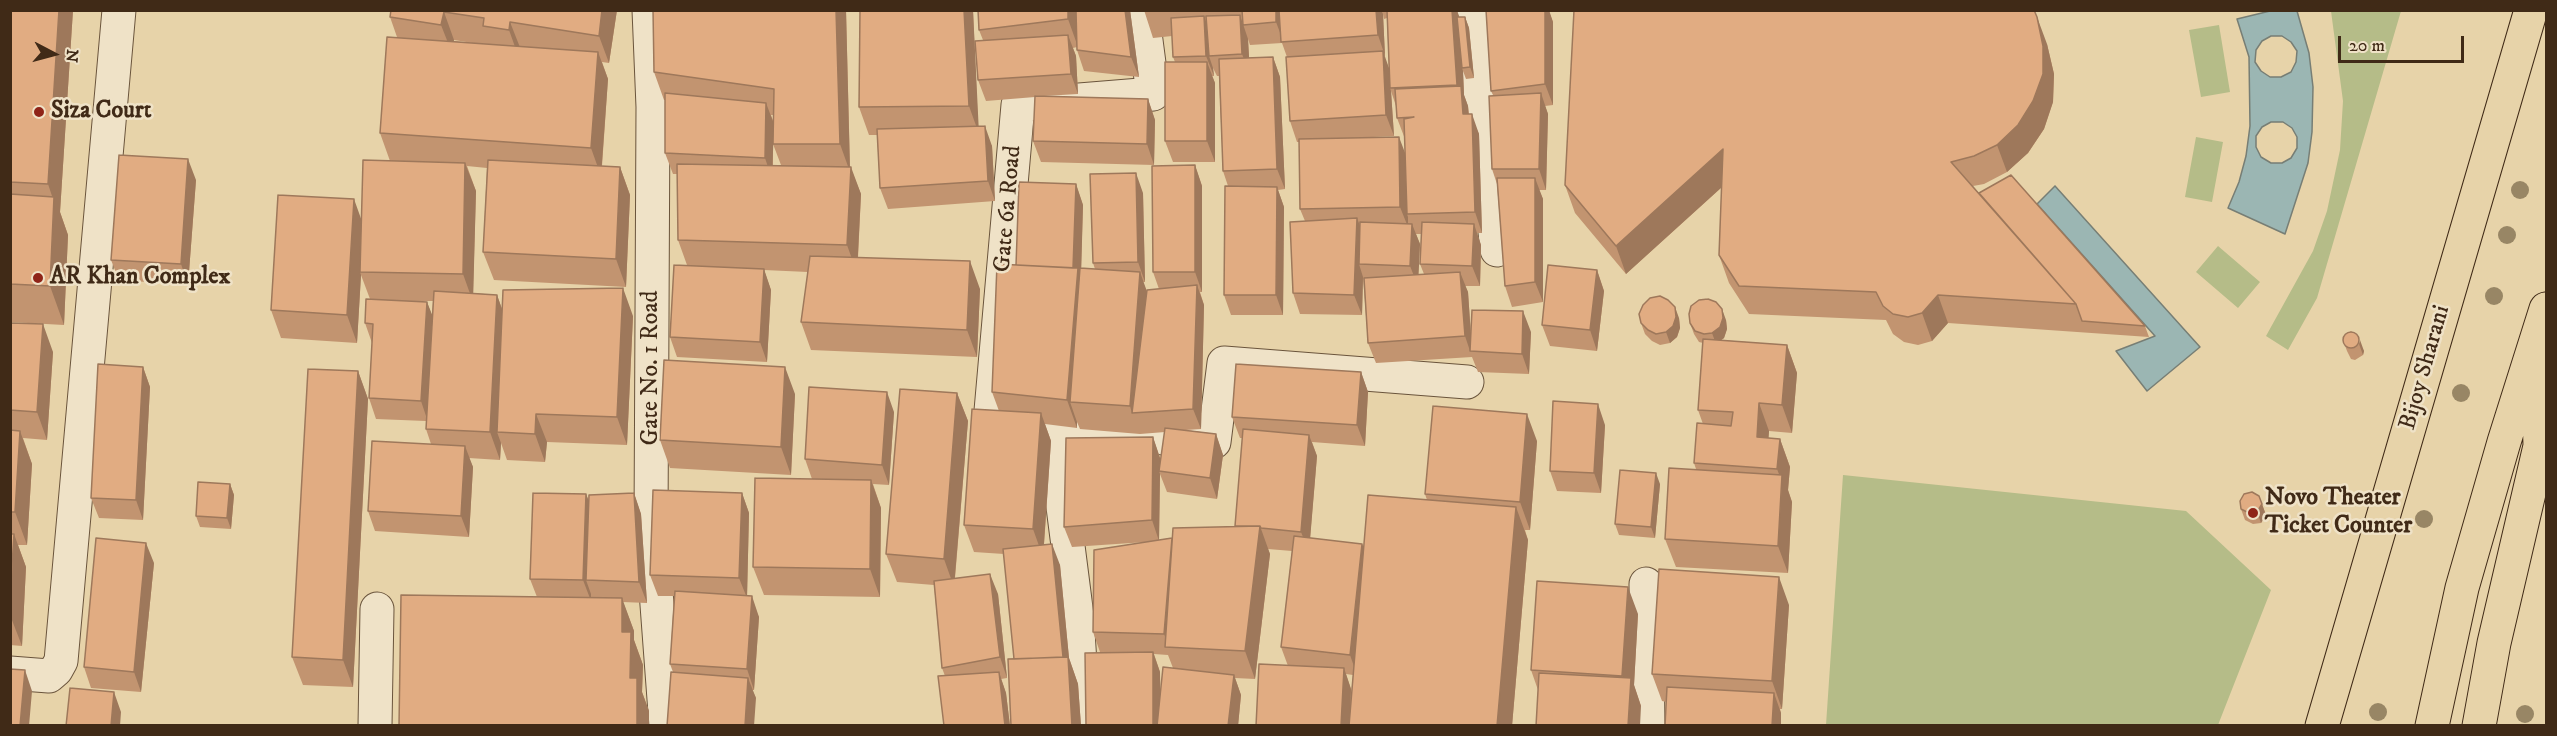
<!DOCTYPE html>
<html>
<head>
<meta charset="utf-8">
<style>
  body { margin:0 }
  #map { position:relative; width:2557px; height:736px; overflow:hidden; background:#e7d3a9; font-family:"IM FELL DW Pica",serif }
  canvas { display:block }
  .frame { position:absolute; inset:0; border:12px solid #402a17; pointer-events:none }
  .north { position:absolute; left:24px; top:24px; width:60px; height:60px; -webkit-text-stroke:4px #efe2c7; paint-order:stroke; rotate:96deg; font-size:16px; font-weight:700; line-height:24px; text-align:center; color:#402a17 }
  .north::after { content:''; display:block; margin:auto; width:21px; height:27px; background:#402a17; clip-path:polygon(50% 0,100% 100%,50% 72%,0 100%) }
  .scale { position:absolute; left:2338px; top:36px; width:126px; height:27px; box-sizing:border-box; border:3px solid #402a17; border-top:0; padding-left:8px; font-size:18px; line-height:21px; white-space:nowrap; color:#402a17; -webkit-text-stroke:4px #efe2c7; paint-order:stroke }
</style>
</head>
<body>
<div id="map">
<canvas width="2557" height="736"></canvas>
<div class="frame"></div>
<div class="north">N</div>
<div class="scale">20 m</div>
</div>
<script>
const c = document.querySelector('canvas').getContext('2d');
c.lineJoin = 'round';
function fillPath(path, color) { c.fillStyle = color; c.fill(path, 'evenodd'); }
const poly = rows => new Path2D(rows.map(r => 'M' + r).join(''));
function strokePath(path, color, width, dash) { c.strokeStyle = color; c.lineWidth = width; c.lineCap = dash ? 'butt' : 'round'; c.setLineDash(dash || []); c.stroke(path); }
function drawText(font, color, halo, rows, align = 'center') {
  c.font = font + ' "IM FELL DW Pica",serif'; c.lineWidth = 5; c.setLineDash([]); c.textBaseline = 'middle'; c.strokeStyle = halo; c.fillStyle = color; for (const [text, x, y, turn = 0] of rows) {
    c.save(); c.translate(x, y); c.rotate((+turn || 0) * Math.PI / 180); c.textAlign = isNaN(turn) ? turn : align; if (halo) c.strokeText(text, 0, 0); c.fillText(text, 0, 0); c.restore();
  }
}
fillPath(poly([
  [2331,11,2401,11,2317,298,2288,350,2266,336,2313,251,2327,211,2340,150,2343,101],
  [2219,25,2230,92,2201,97,2189,30],
  [2196,137,2223,142,2212,202,2185,197],
  [2218,246,2260,282,2238,308,2196,272],
  [1843,475,2186,511,2271,590,2218,725,1826,725]
]), '#b5bc88');
const water = poly([
  [2270,11,2297,11,2309,53,2313,87,2312,132,2308,163,2285,234,2228,208,2239,182,2246,156,2250,126,2249,57,2237,19,2270,11],
  [2271,36,2282,36,2291,42,2297,51,2296,62,2291,72,2281,77,2270,77,2261,71,2255,62,2256,50,2262,41,2271,36],
  [2271,122,2283,122,2292,128,2297,137,2297,148,2291,158,2282,163,2271,163,2261,157,2256,147,2256,136,2262,127,2271,122],
  [2055,186,2200,347,2147,391,2116,351,2155,336,2037,204,2055,186]
]);
fillPath(water, '#9bb6b3');
strokePath(water, '#777e75', 1.5);
const minor = poly([
  [649,10,653,107,651,524,666,726],
  [1470,10,1497,250],
  [1053,429,1214,442,1224,363,1467,382],
  [1646,584,1648,726],
  [10,673,49,676,56,670,61,661,119,10],
  [375,726,377,609],
  [1084,726,1077,616,1053,429,990,422,1018,105,1153,94,1142,10]
]);
const major = poly([
  [2322,726,2531,10],
  [2432,726,2462,588,2504,442,2546,309],
  [2479,726,2494,643,2540,446,2539,409,2530,366]
]);
strokePath(minor, '#6a543c', 35);
strokePath(major, '#402a17', 35);
strokePath(minor, '#efe2c7', 33);
strokePath(major, '#e7d3a9', 33);
c.fillStyle = '#988665';
for (const [x, y] of [
  [2520,190],
  [2507,235],
  [2494,296],
  [2461,393],
  [2424,519],
  [2378,712],
  [2525,714]
]) { c.beginPath(); c.arc(x, y, 9, 0, 2 * Math.PI); c.fill(); }
fillPath(poly([
  [10,10,73,10,60,212,68,235,64,325,10,322],
  [391,10,617,10,609,63,602,62,608,79,602,166,620,167,630,195,626,287,494,280,483,252,487,168,467,166,476,191,473,293,497,295,502,309,633,316,627,445,547,442,545,462,507,460,501,443,500,460,469,458,473,467,469,537,375,531,368,511,431,444,426,429,426,421,376,419,369,398,372,343,365,323,370,299,361,275,357,343,281,338,271,310,361,220,390,161,380,133,397,37,390,17],
  [454,40,473,43,453,41],
  [408,301,433,301,432,316,427,302],
  [653,10,846,10,850,167,861,194,858,258,980,289,977,357,811,350,801,322,808,272,764,270,771,290,767,362,677,357,670,337,687,265,678,240,677,174,673,174,665,153,665,100,664,100,654,72],
  [771,115,774,115,774,123],
  [773,141,773,144,781,165,773,165],
  [860,10,973,10,978,126,992,146,995,201,888,209,880,188,877,135,869,135,859,107],
  [978,10,1130,10,1139,77,1084,71,1077,50,1077,47,1073,48,1076,56,1078,94,1044,96,1148,99,1155,120,1154,165,1041,162,1033,141,1035,97,986,101,978,80,983,40,979,30],
  [1144,10,1466,10,1457,12,1459,17,1465,17,1469,28,1474,78,1466,79,1463,71,1464,95,1468,106,1469,114,1479,134,1482,233,1477,233,1481,245,1480,286,1465,286,1468,292,1471,335,1531,332,1529,374,1478,372,1472,357,1376,363,1368,343,1363,277,1362,315,1300,314,1293,293,1305,221,1300,209,1299,142,1297,142,1290,121,1287,57,1282,43,1250,45,1248,39,1249,58,1273,57,1280,77,1285,189,1278,190,1284,207,1283,315,1231,315,1224,295,1228,186,1223,171,1219,76,1217,76,1213,68,1214,76,1212,76,1215,83,1215,162,1173,162,1165,141,1175,62,1173,57,1172,36,1153,38],
  [1383,14,1384,19,1387,18,1389,69,1384,56,1385,56],
  [1391,91,1396,106,1397,118,1405,139,1405,153,1353,138,1394,136],
  [1416,234,1422,234,1420,264,1424,274,1418,275,1420,244],
  [1486,10,1550,10,1549,12,1553,22,1553,105,1545,106,1548,114,1546,190,1539,190,1543,199,1543,302,1512,307,1505,286,1497,184,1492,169,1493,95,1491,91],
  [2047,44,2054,74,2053,102,2044,129,2028,153,2007,172,1984,184,1973,186,1979,193,2145,326,2149,337,1948,323,1932,341,1918,345,1904,342,1893,334,1886,320,1749,314,1729,283,1719,255,1722,187,1626,274,1575,213,1565,185],
  [1195,165,1202,186,1202,292,1200,292,1204,305,1201,429,1186,430,1216,434,1223,455,1217,499,1167,492,1160,474,1159,540,1235,527,1243,438,1240,438,1232,417,1361,372,1368,392,1365,446,1312,442,1317,456,1310,538,1362,544,1364,547,1427,500,1425,494,1537,441,1530,530,1525,530,1528,540,1512,726,1256,726,1288,666,1281,647,1292,551,1268,549,1270,554,1255,679,1235,678,1241,695,1238,726,1086,726,1100,652,1093,632,1146,542,1072,547,1064,527,1153,437,1160,458,1160,462,1165,432,1140,434,1080,429,1077,422,1077,428,1045,424,1051,441,1044,545,1060,565,1069,658,1078,684,1081,726,1011,726,1014,659,1004,554,974,552,964,525,999,411,992,392,1016,265,1076,184,1083,205,1081,268,1095,269,1093,263,1143,193,1145,282,1143,282,1147,293,1159,289,1153,272],
  [1154,654,1168,655,1173,668,1160,692,1160,672],
  [1346,674,1353,675,1350,706,1351,689],
  [196,180,188,285,119,280,111,260],
  [1597,270,1604,291,1597,351,1550,346,1542,325],
  [1679,318,1680,328,1677,337,1670,343,1660,345,1652,341,1645,334,1641,323],
  [1726,320,1727,329,1724,338,1721,340,1787,345,1797,373,1792,433,1769,431,1768,438,1780,439,1790,467,1788,490,1792,502,1788,573,1676,567,1665,539,1696,469,1694,463,1703,424,1698,410,1703,343,1699,342,1694,334,1690,323],
  [10,323,53,352,47,440,23,438,32,464,27,545,18,545,26,567,22,646,10,645],
  [2351,331,2364,351,2363,355,2355,360,2351,359,2347,351,2343,340],
  [143,367,150,387,143,520,99,518,91,498],
  [358,371,368,399,353,687,303,685,292,657],
  [957,393,968,421,955,578,998,594,1007,678,1001,679,1006,693,1010,726,944,726,945,676,942,668,934,585,897,582,886,554],
  [795,394,791,475,670,468,660,440],
  [894,412,889,485,873,484,881,508,880,597,764,595,753,567,812,479,805,459],
  [1605,425,1601,493,1557,491,1550,471],
  [230,484,234,495,231,529,200,527,196,516],
  [1660,484,1655,538,1619,535,1615,524],
  [634,493,641,514,647,603,623,602,634,631,634,640,643,665,642,692,649,711,649,726,399,726,537,597,530,579,586,494,589,501],
  [742,493,749,513,747,596,759,617,754,690,752,690,756,698,673,672,670,664,674,596,658,596,650,575],
  [2259,496,2266,515,2261,523,2253,524,2245,520,2241,509],
  [154,563,141,692,91,688,84,667],
  [1789,605,1782,709,1780,709,1781,713,1781,726,1665,726,1666,702,1662,701,1652,674],
  [1638,614,1634,685,1641,706,1538,690,1531,670]
]), '#c29470');
fillPath(poly([
  [59,10,73,10,60,212,68,235,64,325,50,286,54,202,48,184],
  [602,10,617,10,609,63,599,36],
  [836,10,846,10,850,172,840,144],
  [964,10,973,10,979,134,969,106],
  [1068,10,1077,10,1078,47,1068,19],
  [1125,10,1130,10,1139,77,1131,57],
  [1276,10,1282,10,1284,43,1276,22],
  [1376,10,1381,10,1383,14,1385,56,1378,35],
  [1452,10,1457,10,1459,16,1462,68,1463,71,1464,95,1468,106,1470,135,1463,114,1462,96,1457,85],
  [1545,10,1549,10,1553,22,1553,105,1545,84],
  [444,12,454,40,452,53,441,25],
  [1240,15,1248,39,1250,74,1242,54],
  [1204,16,1212,37,1209,56,1213,68,1214,76,1206,56],
  [1465,17,1469,28,1474,78,1470,67],
  [2037,17,2047,44,2054,74,2053,102,2044,129,2028,153,2007,172,1997,145],
  [510,22,521,50,519,58,509,30],
  [1068,35,1076,56,1078,94,1071,74],
  [1383,51,1390,71,1390,88,1391,91,1394,136,1386,115],
  [598,52,608,79,601,176,591,148],
  [1273,57,1280,77,1285,189,1277,169],
  [1207,62,1215,83,1215,162,1207,141],
  [1541,93,1548,114,1546,190,1539,169],
  [1148,99,1155,120,1154,165,1147,144],
  [766,103,774,124,772,179,765,158],
  [1472,114,1479,134,1482,233,1475,212],
  [985,126,992,146,995,201,988,181],
  [1399,137,1407,158,1407,214,1408,217,1408,227,1400,207],
  [1723,149,1733,177,1626,274,1616,246],
  [188,159,196,180,188,285,181,264],
  [465,163,476,191,473,302,463,274],
  [1195,165,1202,186,1202,292,1195,272],
  [620,167,630,195,626,287,616,259],
  [851,167,861,194,857,273,847,245],
  [1136,173,1143,193,1145,282,1138,262],
  [1535,178,1543,199,1543,302,1535,282],
  [1076,184,1083,205,1081,277,1070,402,1077,422,1077,428,1067,400],
  [1277,187,1284,207,1283,315,1276,295],
  [354,199,364,227,360,272,361,275,357,343,347,315],
  [1357,218,1365,239,1359,264,1363,277,1362,315,1354,295],
  [1412,224,1420,244,1418,286,1410,266],
  [1474,224,1481,245,1480,286,1472,266],
  [970,261,980,289,977,357,967,330],
  [764,269,771,290,767,362,760,342],
  [1597,270,1604,291,1597,351,1590,330],
  [1140,272,1150,300,1132,413,1130,406],
  [1460,272,1468,292,1472,351,1470,351,1465,336],
  [1197,285,1204,305,1201,429,1193,409],
  [623,288,633,316,627,445,617,417],
  [497,295,507,323,497,432,501,443,500,460,490,432],
  [1938,295,1948,323,1932,341,1922,313],
  [427,302,435,322,428,422,421,401],
  [1675,307,1679,318,1680,328,1677,337,1670,343,1666,332],
  [1722,309,1726,320,1727,329,1724,338,1716,344,1712,333],
  [1523,311,1531,332,1529,374,1522,354],
  [43,324,53,352,47,440,37,412],
  [2360,340,2364,351,2363,355,2359,344],
  [1787,345,1797,373,1792,433,1782,405],
  [143,367,150,387,143,520,136,500],
  [785,367,795,394,791,475,781,447],
  [358,371,368,399,353,687,343,660],
  [1361,372,1368,392,1365,446,1357,425],
  [887,392,894,412,889,485,882,465],
  [957,393,968,421,954,587,944,559],
  [1759,403,1769,431,1767,465,1757,437],
  [1598,404,1605,425,1601,493,1594,473],
  [1041,413,1051,441,1043,557,1033,529],
  [536,414,547,442,545,462,535,434],
  [1527,414,1537,441,1530,530,1520,502],
  [20,431,32,464,27,545,15,512],
  [1216,434,1223,455,1217,499,1210,478],
  [1309,435,1317,456,1309,552,1301,532],
  [1153,437,1160,458,1160,472,1159,471,1160,474,1159,541,1152,520],
  [1780,439,1790,467,1788,490,1792,502,1788,573,1778,546,1782,482,1777,469],
  [465,446,473,467,469,537,461,516],
  [1656,473,1660,484,1655,538,1651,527],
  [871,480,881,508,880,597,870,569],
  [230,484,234,495,231,529,227,518],
  [634,493,641,514,647,603,639,582],
  [742,493,749,513,747,598,739,578],
  [586,494,594,515,586,580,591,594,591,601,583,580],
  [2259,496,2266,515,2261,523,2257,512],
  [1516,507,1528,540,1512,726,1497,726],
  [1260,526,1270,554,1255,679,1245,651],
  [14,534,26,567,22,646,10,615],
  [1173,537,1169,647,1164,634],
  [146,543,154,563,141,692,134,672],
  [1052,544,1060,565,1069,658,1078,684,1081,726,1072,726,1063,657],
  [1362,544,1370,564,1357,675,1350,655],
  [990,574,998,594,1007,678,1000,657],
  [1779,577,1789,605,1782,709,1772,681],
  [1628,587,1638,614,1634,685,1641,706,1640,726,1628,726,1630,697,1622,676],
  [752,596,759,617,754,690,747,669],
  [622,598,634,631,634,640,643,665,642,692,649,711,649,726,637,726,630,678,622,632],
  [1153,652,1160,672,1161,726,1153,726],
  [1344,668,1351,689,1350,726,1341,726],
  [25,670,32,691,29,726,20,726],
  [999,672,1006,693,1010,726,1005,726],
  [1234,675,1241,695,1238,726,1228,726],
  [748,678,756,698,754,726,745,726],
  [114,692,121,712,120,726,111,726],
  [1774,693,1781,713,1781,726,1772,726]
]), '#9e785b');
const building = poly([
  [10,10,59,10,48,184,10,182,10,10],
  [391,10,602,10,599,36,510,22,509,30,483,26,484,18,444,12,441,25,390,17,391,10],
  [653,10,836,10,840,144,773,144,774,89,654,72,653,10],
  [860,10,964,10,969,106,859,107,860,10],
  [978,10,1068,10,1068,19,979,30,978,10],
  [1076,10,1125,10,1131,57,1077,50,1076,10],
  [1242,10,1276,10,1276,22,1243,25,1242,10],
  [1279,10,1376,10,1378,35,1281,42,1279,10],
  [1387,10,1452,10,1457,85,1390,88,1387,10],
  [1486,10,1545,10,1545,84,1491,91,1486,10],
  [1574,10,2034,10,2037,17,2043,46,2043,74,2033,101,2018,125,1997,145,1974,156,1951,162,2076,304,1938,295,1922,313,1908,317,1893,314,1883,306,1876,292,1739,286,1719,255,1723,149,1616,246,1565,185,1574,10],
  [1240,15,1242,54,1209,56,1206,16,1240,15],
  [1204,16,1206,56,1173,57,1171,18,1204,16],
  [1457,17,1465,17,1470,67,1462,68,1457,17],
  [1068,35,1071,74,978,80,975,41,1068,35],
  [387,37,598,52,591,148,380,133,387,37],
  [1383,51,1386,115,1290,121,1286,57,1383,51],
  [1273,57,1277,169,1223,171,1219,59,1273,57],
  [1165,62,1207,62,1207,141,1165,141,1165,62],
  [1461,86,1463,114,1472,114,1475,212,1407,214,1404,119,1414,117,1397,118,1395,89,1461,86],
  [665,93,766,103,765,158,665,153,665,93],
  [1541,93,1539,169,1492,169,1489,96,1541,93],
  [1035,96,1148,99,1147,144,1033,141,1035,96],
  [985,126,988,181,880,188,877,129,985,126],
  [1399,137,1400,207,1300,209,1299,139,1399,137],
  [119,155,188,159,181,264,111,260,119,155],
  [363,160,465,163,463,274,360,272,363,160],
  [488,160,620,167,616,259,483,252,488,160],
  [677,164,851,167,847,245,678,240,677,164],
  [1195,165,1195,272,1153,272,1152,166,1195,165],
  [1136,173,1138,262,1093,263,1090,174,1136,173],
  [2011,175,2145,326,2082,321,2076,304,1979,193,2011,175],
  [1497,178,1535,178,1535,282,1505,286,1497,178],
  [1019,182,1076,184,1073,268,1016,265,1019,182],
  [1225,186,1277,187,1276,295,1224,295,1225,186],
  [10,194,54,197,50,286,10,284,10,194],
  [278,195,354,199,347,315,271,310,278,195],
  [1357,218,1354,295,1293,293,1290,222,1357,218],
  [1360,222,1412,224,1410,266,1359,264,1360,222],
  [1422,222,1474,224,1472,266,1420,264,1422,222],
  [810,256,970,261,967,330,801,322,810,256],
  [997,264,1078,268,1067,400,992,392,997,264],
  [674,265,764,269,760,342,670,337,674,265],
  [1548,265,1597,270,1590,330,1542,325,1548,265],
  [1080,268,1140,272,1130,406,1070,402,1080,268],
  [1460,272,1465,336,1368,343,1364,278,1460,272],
  [1197,285,1193,409,1132,413,1147,290,1197,285],
  [623,288,617,417,536,414,535,434,497,432,503,290,623,288],
  [434,291,497,295,490,432,426,429,434,291],
  [1660,296,1668,300,1675,307,1676,317,1673,326,1666,332,1656,334,1648,330,1641,323,1639,314,1643,305,1650,298,1660,296],
  [366,299,427,302,421,401,369,398,373,324,365,323,366,299],
  [1708,299,1716,302,1722,309,1723,318,1720,327,1712,333,1704,334,1695,331,1690,323,1689,314,1691,306,1699,300,1708,299],
  [1472,310,1523,311,1522,354,1470,351,1472,310],
  [10,323,43,324,37,412,10,410,10,323],
  '2343 340a8 8 0 1 1 16 0a8 8 0 1 1-16 0Z',
  [1703,339,1787,345,1782,405,1759,403,1757,437,1780,439,1777,469,1694,463,1697,423,1731,426,1733,412,1698,410,1703,339],
  [664,360,785,367,781,447,660,440,664,360],
  [98,364,143,367,136,500,91,498,98,364],
  [1236,364,1361,372,1357,425,1232,417,1236,364],
  [308,369,358,371,343,660,292,657,308,369],
  [809,387,887,392,882,465,805,459,809,387],
  [900,389,957,393,944,559,886,554,900,389],
  [1553,401,1598,404,1594,473,1550,471,1553,401],
  [1433,406,1527,414,1520,502,1425,494,1433,406],
  [972,409,1041,413,1033,529,964,525,972,409],
  [1165,428,1216,434,1210,478,1159,471,1165,428],
  [1243,429,1309,435,1301,532,1261,528,1260,526,1235,526,1243,429],
  [10,430,20,431,15,512,10,512,10,430],
  [1153,437,1152,520,1064,527,1066,438,1153,437],
  [372,441,465,446,461,516,368,511,372,441],
  [1669,468,1782,475,1778,546,1665,539,1669,468],
  [1620,470,1656,473,1651,527,1615,524,1620,470],
  [755,478,871,480,870,569,753,567,755,478],
  [198,482,230,484,227,518,196,516,198,482],
  [653,490,742,493,739,578,650,575,653,490],
  [2252,492,2259,496,2262,504,2257,512,2249,513,2241,509,2240,501,2244,494,2252,492],
  [533,493,586,494,583,580,530,579,533,493],
  [634,493,639,582,586,580,589,495,634,493],
  [1368,495,1516,507,1497,726,1349,726,1368,495],
  [1260,526,1245,651,1165,647,1173,528,1260,526],
  [10,534,14,534,10,597,10,534],
  [1294,536,1362,544,1350,655,1281,647,1294,536],
  [96,538,146,543,134,672,84,667,96,538],
  [1172,538,1164,634,1093,632,1094,550,1172,538],
  [1052,544,1063,657,1014,659,1003,549,1052,544],
  [1659,569,1779,577,1772,681,1652,674,1659,569],
  [990,574,1000,657,942,668,934,581,990,574],
  [1537,581,1628,587,1622,676,1531,670,1537,581],
  [675,591,752,596,747,669,670,664,675,591],
  [401,595,622,598,622,632,631,632,630,678,637,678,637,726,399,726,401,595],
  [1153,652,1153,726,1086,726,1085,653,1153,652],
  [1068,657,1072,726,1011,726,1008,659,1068,657],
  [1259,664,1344,668,1341,726,1256,726,1259,664],
  [1163,667,1234,675,1228,726,1157,726,1163,667],
  [10,669,25,670,20,726,10,726,10,669],
  [671,672,748,678,745,726,667,726,671,672],
  [999,672,1005,726,944,726,938,676,999,672],
  [1539,673,1631,678,1628,726,1536,726,1539,673],
  [1667,687,1774,693,1772,726,1665,726,1667,687],
  [70,688,114,692,111,726,66,726,70,688]
]);
fillPath(building, '#e1ac82');
strokePath(building, '#9e785b', 1.5);
for (const [x, y, r, color] of [
  [39,112,6,"#8f2418"],
  [38,278,6,"#8f2418"],
  [2253,513,6,"#8f2418"]
]) { const dot = new Path2D(); dot.arc(x, y, r, 0, 2 * Math.PI); c.fillStyle = color; c.fill(dot); strokePath(dot, '#efe2c7', 2); }
drawText('bold 24px', '#402a17', '#efe2c7', [
  ["Siza Court",51,112],
  ["AR Khan Complex",50,278],
  ["Novo Theater",2265,499],
  ["Ticket Counter",2265,527]
], 'left');
drawText('24px', '#402a17', '#efe2c7', [
  ["Gate 6a Road",1009,209,-85],
  ["Gate No. 1 Road",652,368,-90],
  ["Bijoy Sharani",2426,368,-74]
]);
</script>
</body>
</html>
